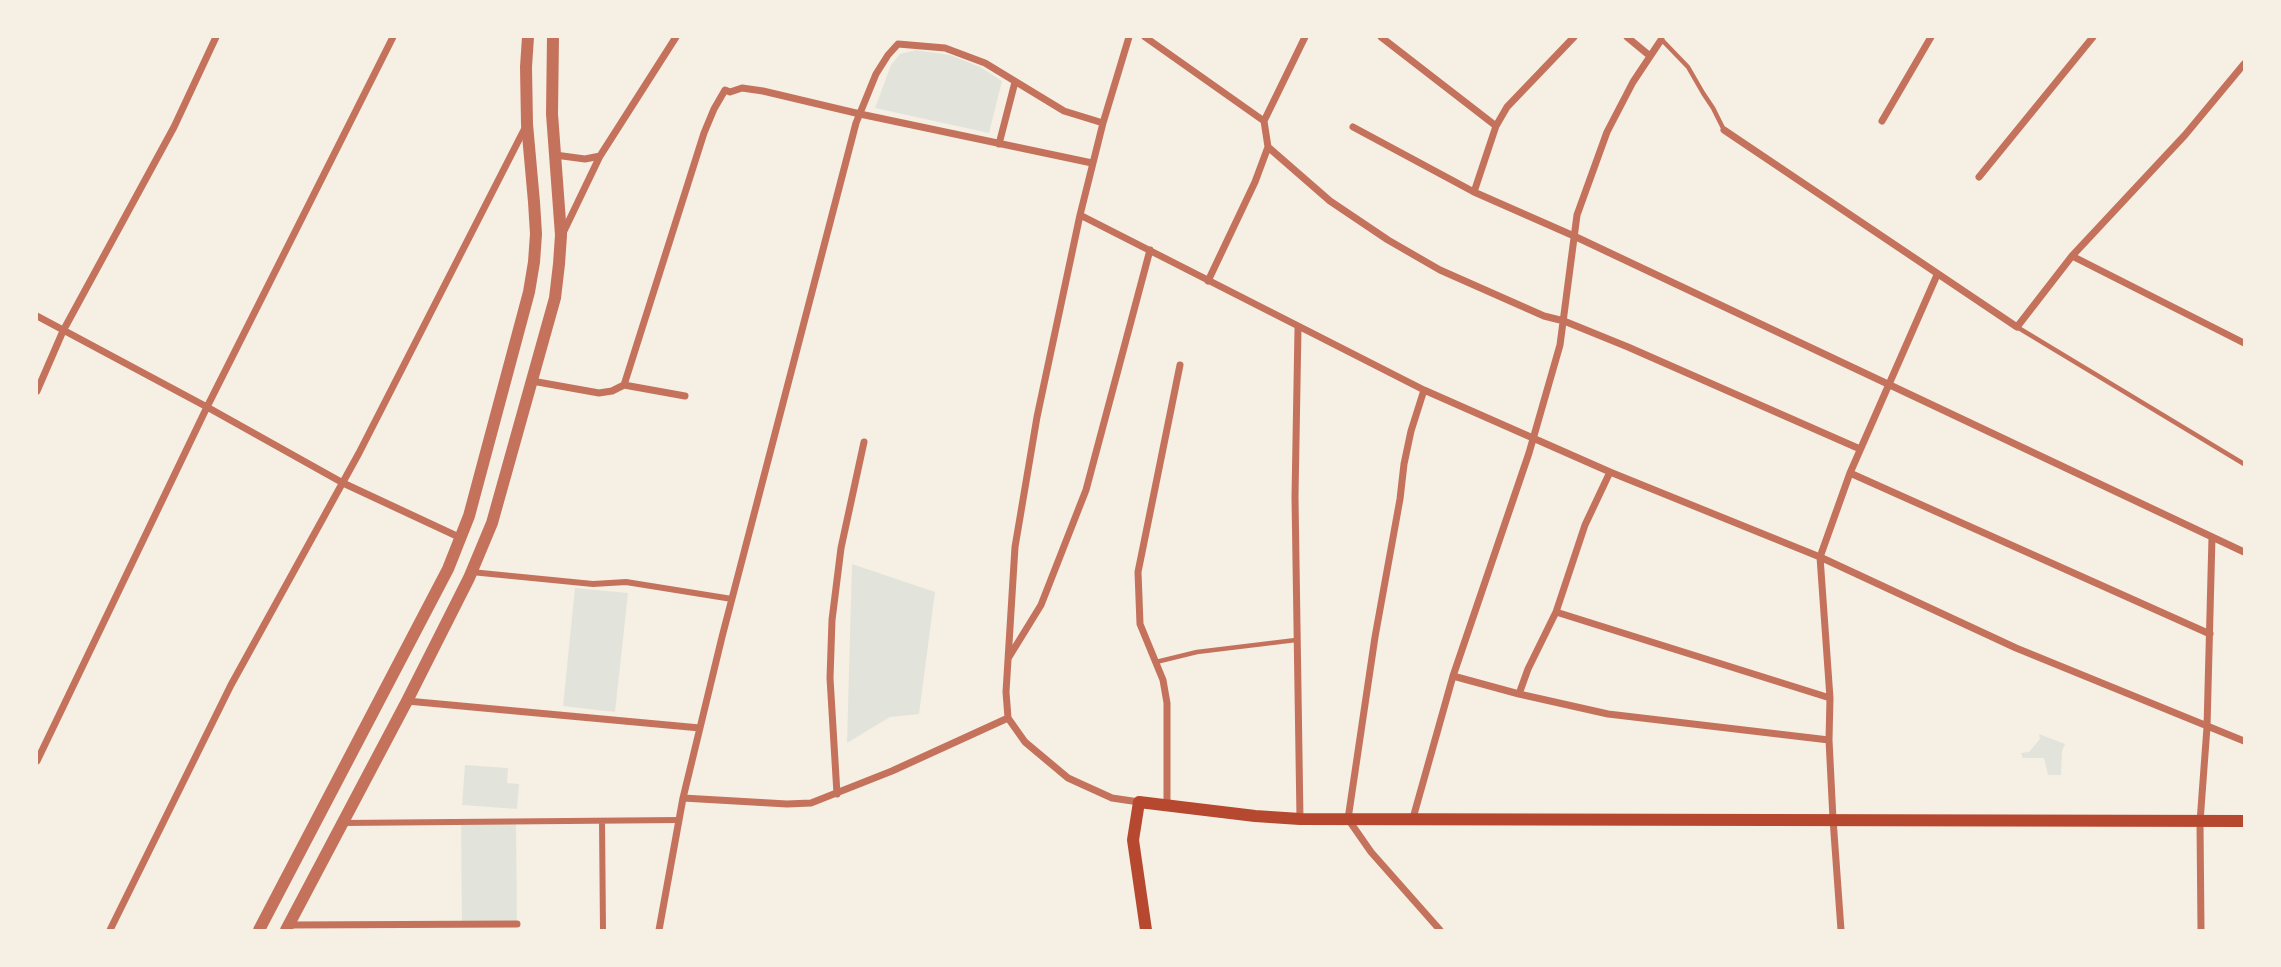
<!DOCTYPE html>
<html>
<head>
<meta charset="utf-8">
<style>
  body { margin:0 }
  #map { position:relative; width:2281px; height:967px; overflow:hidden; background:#f6efe4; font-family:"Noto Serif",serif }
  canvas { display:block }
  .frame { position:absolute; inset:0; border:38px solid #f6efe4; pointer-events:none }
</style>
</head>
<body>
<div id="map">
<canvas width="2281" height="967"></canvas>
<div class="frame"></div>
</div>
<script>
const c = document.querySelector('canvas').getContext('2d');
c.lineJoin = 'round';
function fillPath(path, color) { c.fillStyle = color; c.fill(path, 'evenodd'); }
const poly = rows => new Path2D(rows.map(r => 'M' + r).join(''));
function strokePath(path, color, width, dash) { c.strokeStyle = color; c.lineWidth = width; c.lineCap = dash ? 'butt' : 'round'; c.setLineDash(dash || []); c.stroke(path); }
fillPath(poly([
  [916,50,950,55,980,67,1002,81,989,133,875,108,891,65,900,54],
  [852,564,935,592,919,714,890,717,847,743],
  [575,588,628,593,615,712,563,706],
  [2039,734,2065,744,2062,751,2061,775,2048,775,2044,758,2023,758,2021,753,2029,752,2040,739],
  [465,765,508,768,507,783,519,784,517,809,462,805],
  [461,822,516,822,517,924,462,925]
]), '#e2e4dc');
strokePath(poly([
  [1662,40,1688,67,1703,93,1713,108,1724,130],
  [2017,327,2244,464],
  [1156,662,1197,652,1296,640]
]), '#c5725c', 4.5);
strokePath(poly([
  [471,572,593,584,626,582,732,599],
  [602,821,603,930],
  [342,823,679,820]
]), '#c5725c', 6);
strokePath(poly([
  [1145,37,1264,121],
  [1381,37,1496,126],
  [1627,37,1650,56],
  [1882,121,1931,37],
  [1353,127,1474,192,1574,236,2244,552],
  [1724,130,2017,327,2072,256,2185,135,2244,64],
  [999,144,1015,82],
  [1268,147,1330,201,1388,240,1440,270,1544,316,1564,321,1628,347,1860,449],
  [555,155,585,159,600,156],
  [1979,177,2093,37],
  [1474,192,1496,126,1507,107,1574,37],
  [1080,215,1424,390,1610,472,1820,557,2016,648,2244,741],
  [563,233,600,156,676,37],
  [2072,256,2244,343],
  [1208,281,1255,182,1268,147,1264,121,1305,37],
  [37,316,207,407,343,483,461,538],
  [1298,328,1295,497,1300,819],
  [532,381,599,393,612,391,624,385,685,396],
  [624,385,704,133,714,109,725,90,730,92,742,88,763,91,860,114,1092,163],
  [1424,390,1411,431,1404,464,1400,499,1375,637,1348,819,1371,852,1440,930],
  [37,391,63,331,174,127,216,37],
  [1850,473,2210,634],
  [1556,612,1830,698],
  [1009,657,1041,605,1086,490,1150,250],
  [1453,676,1519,694,1608,714,1829,740],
  [1519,694,1528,669,1556,612,1585,525,1610,472],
  [407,701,700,728],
  [1008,718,1006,692,1015,547,1037,417,1080,215,1103,123,1129,37],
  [1008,718,1025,742,1068,778,1112,798,1139,802],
  [37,761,207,407,393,37],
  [837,794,830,678,832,620,841,548,864,442],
  [683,798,787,804,811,803,892,771,1008,718],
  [1167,806,1167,703,1163,680,1140,624,1138,572,1180,365],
  [1413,818,1453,676,1529,453,1560,345,1577,215,1607,132,1633,82,1661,40],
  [289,925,517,924],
  [110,930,231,685,359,453,526,126],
  [659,930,683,798,722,637,856,123,876,74,888,55,898,44,945,48,985,63,1064,111,1103,123],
  [1841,930,1833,819,1829,740,1830,698,1820,557,1850,473,1937,275],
  [2201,930,2200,822,2207,727,2212,537]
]), '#c5725c', 7);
strokePath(poly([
  [259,930,448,569,469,516,529,292,534,262,536,234,534,202,527,124,526,67,528,37],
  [286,930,407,701,469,578,492,523,555,298,559,264,561,235,552,114,553,37]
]), '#c5725c', 12);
strokePath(poly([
  [1146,930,1133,840,1139,802,1255,816,1300,819,2244,821]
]), '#b5482f', 12);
</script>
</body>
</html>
